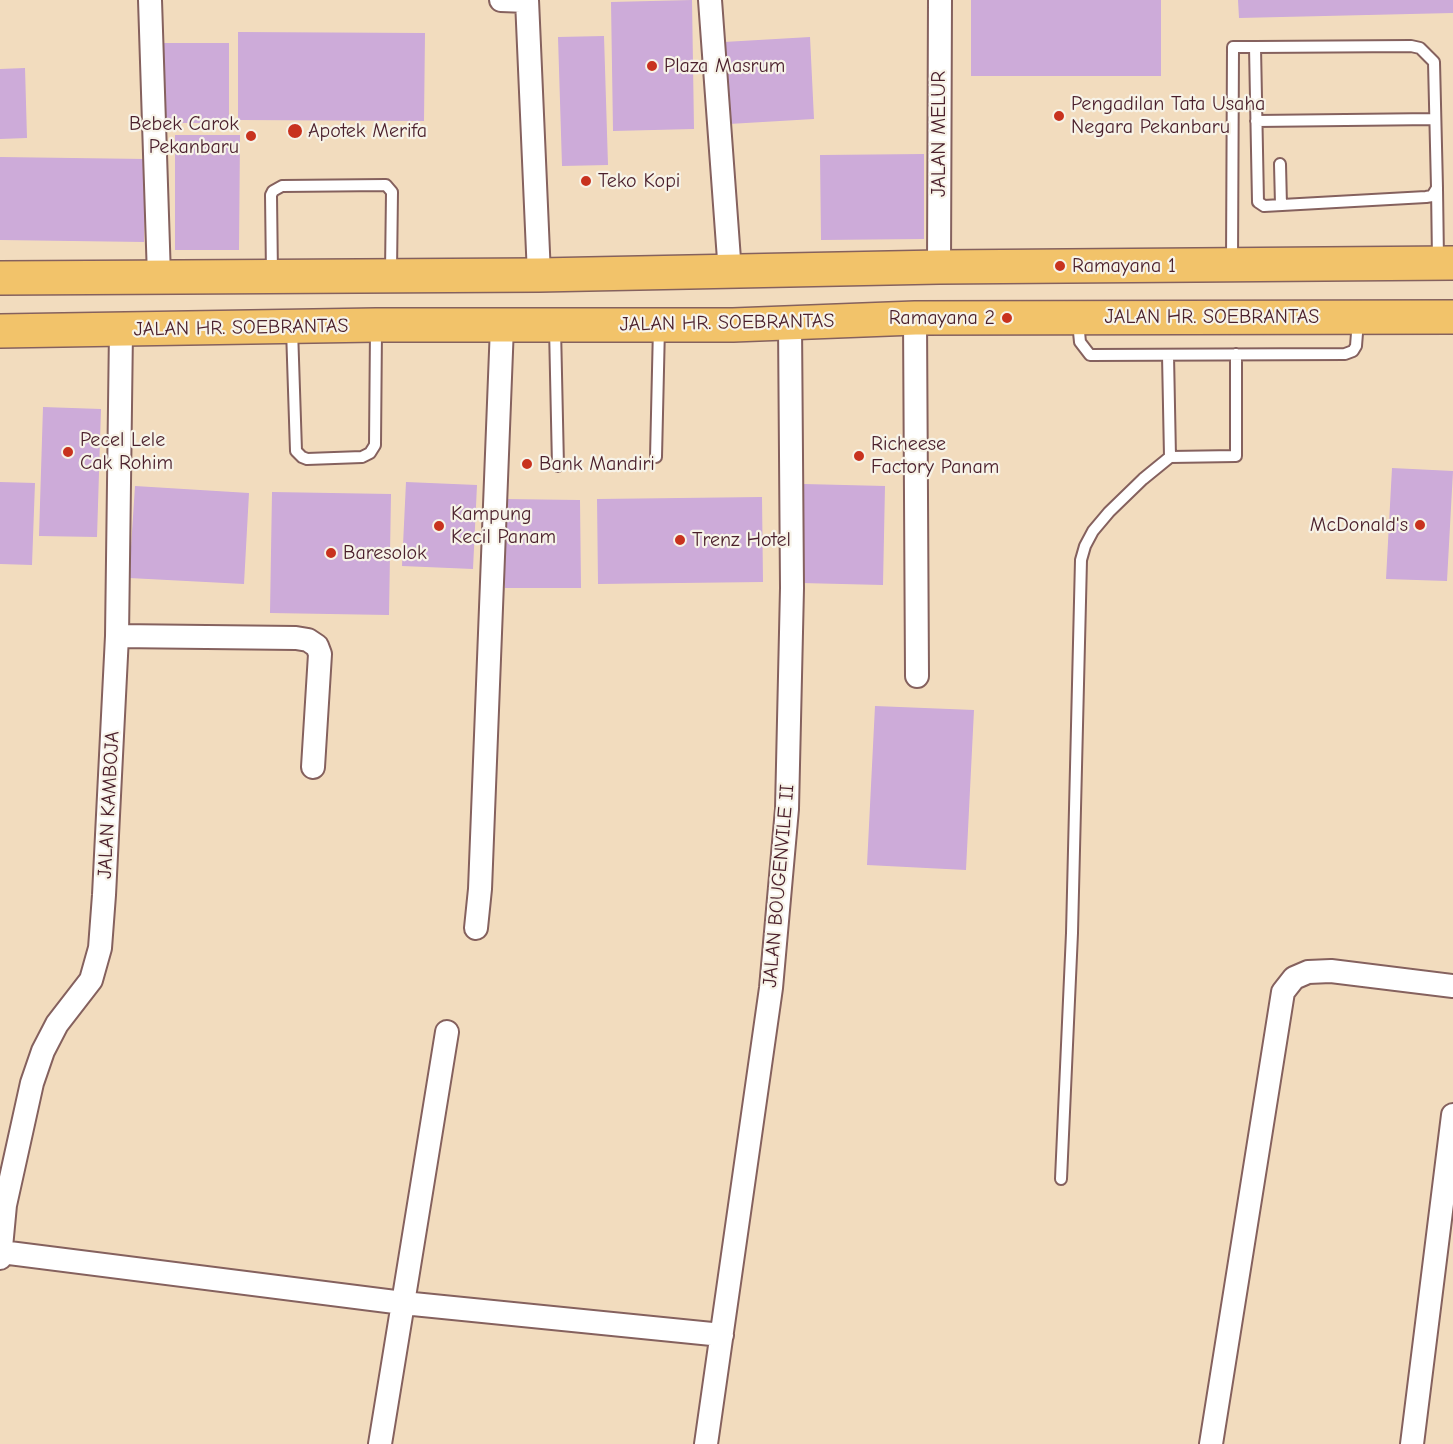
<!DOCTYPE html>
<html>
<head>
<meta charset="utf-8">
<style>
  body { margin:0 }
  canvas { display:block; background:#f2dcbe }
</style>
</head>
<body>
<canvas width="1453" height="1444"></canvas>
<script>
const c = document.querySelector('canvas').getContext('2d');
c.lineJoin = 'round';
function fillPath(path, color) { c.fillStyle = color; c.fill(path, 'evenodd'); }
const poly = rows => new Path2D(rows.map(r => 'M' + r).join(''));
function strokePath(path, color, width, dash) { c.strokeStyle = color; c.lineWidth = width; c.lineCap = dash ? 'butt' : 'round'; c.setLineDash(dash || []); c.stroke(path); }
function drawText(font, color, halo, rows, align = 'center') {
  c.font = font + ' "Comic Neue",sans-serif'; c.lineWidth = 4.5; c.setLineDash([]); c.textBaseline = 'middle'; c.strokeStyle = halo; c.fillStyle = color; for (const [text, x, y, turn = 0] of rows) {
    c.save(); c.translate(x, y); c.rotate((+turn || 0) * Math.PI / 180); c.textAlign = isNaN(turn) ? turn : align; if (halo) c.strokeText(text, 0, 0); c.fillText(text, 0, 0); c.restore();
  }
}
fillPath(poly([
  [692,0,694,129,613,131,611,2],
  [971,0,1161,0,1161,76,971,76],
  [1238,0,1453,0,1453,13,1239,18],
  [238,32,425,33,424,121,238,120],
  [604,36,608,165,562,166,558,37],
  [810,37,814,119,729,124,724,42],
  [162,43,229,43,229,123,162,123],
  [25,68,27,138,0,139,0,69],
  [175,135,240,135,239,250,175,250],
  [924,154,924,239,821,240,820,155],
  [0,157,146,159,144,242,0,240],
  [43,407,101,409,97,537,39,536],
  [1392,468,1453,471,1447,581,1386,579],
  [0,482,35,483,32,565,0,564],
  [406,482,477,485,473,569,402,566],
  [804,484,885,486,883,585,801,583],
  [135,486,249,493,244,584,129,578],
  [272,492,391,494,389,615,270,613],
  [762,497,763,582,598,584,597,499],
  [504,499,580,500,581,588,505,588],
  [875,706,974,710,966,870,867,865]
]), '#cdabd9');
const service = poly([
  [1256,121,1435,119],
  [1280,164,1281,205],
  [1437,188,1438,260],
  [1232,261,1233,47,1255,47,1411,46,1420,48,1434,62,1437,188,1432,196,1426,197,1264,206,1258,202,1255,47],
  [272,274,271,195,273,191,282,186,386,185,392,192,391,271],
  [1078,322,1080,342,1090,355,1345,354,1353,351,1356,346,1358,320],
  [555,328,558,466],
  [292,329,296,451,302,457,307,459,362,457,370,453,375,445,376,329],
  [1168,355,1170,457],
  [656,457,659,327],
  [1061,1179,1072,933,1081,560,1085,546,1093,531,1109,512,1143,479,1170,457,1236,456,1236,354]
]);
const minor = poly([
  [150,0,159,277],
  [501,0,527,1],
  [527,0,539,275],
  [710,0,730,273],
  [939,267,940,0],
  [915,318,917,676],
  [117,636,296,638,308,640,317,646,320,654,313,767],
  [476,928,480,889,502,326],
  [1,1252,403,1303,447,1032],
  [0,1258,5,1205,32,1083,43,1051,57,1024,91,980,100,948,104,895,117,636,121,330],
  [380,1444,403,1303,722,1335],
  [706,1444,771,988,787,809,792,588,790,323],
  [1211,1444,1283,992,1294,978,1308,972,1331,971,1453,986],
  [1412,1444,1453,1115]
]);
const primary = poly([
  [0,278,539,275,939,267,1453,263],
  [0,331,376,325,733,325,915,318,1453,317]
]);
strokePath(service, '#85615e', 14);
strokePath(minor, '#85615e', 26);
strokePath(primary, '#85615e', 36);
strokePath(service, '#fff', 10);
strokePath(minor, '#fff', 22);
strokePath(primary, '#f2c36a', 33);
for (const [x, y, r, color] of [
  [652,66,6,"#c8321e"],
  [1059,116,6,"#c8321e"],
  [295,131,8,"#c8321e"],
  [251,136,6,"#c8321e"],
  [586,181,6,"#c8321e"],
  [1060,266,6,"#c8321e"],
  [1007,318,6,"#c8321e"],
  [68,452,6,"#c8321e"],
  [859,456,6,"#c8321e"],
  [527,464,6,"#c8321e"],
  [1420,525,6,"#c8321e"],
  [439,526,6,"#c8321e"],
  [680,540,6,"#c8321e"],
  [331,553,6,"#c8321e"]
]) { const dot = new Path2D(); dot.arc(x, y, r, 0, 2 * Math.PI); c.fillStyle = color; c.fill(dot); strokePath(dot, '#f7f3e8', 2); }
drawText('20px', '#4a1f2b', '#f7f3e8', [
  ["Plaza Masrum",664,66],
  ["Pengadilan Tata Usaha",1071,104],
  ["Negara Pekanbaru",1071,127],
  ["Bebek Carok",239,124,"right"],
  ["Pekanbaru",239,147,"right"],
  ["Apotek Merifa",308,131],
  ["Teko Kopi",598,181],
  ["Ramayana 1",1072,266],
  ["Ramayana 2",995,318,"right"],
  ["Pecel Lele",80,440],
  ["Cak Rohim",80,463],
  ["Richeese",871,444],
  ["Factory Panam",871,467],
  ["Bank Mandiri",539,464],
  ["Kampung",451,514],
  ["Kecil Panam",451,537],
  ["McDonald's",1408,525,"right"],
  ["Trenz Hotel",692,540],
  ["Baresolok",343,553]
], 'left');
drawText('20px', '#4a1f2b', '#f7f3e8', [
  ["JALAN MELUR",939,134,-90],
  ["JALAN HR. SOEBRANTAS",1212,317],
  ["JALAN HR. SOEBRANTAS",727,323,-1],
  ["JALAN HR. SOEBRANTAS",241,328,-1],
  ["JALAN KAMBOJA",109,805,-87],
  ["JALAN BOUGENVILE II",779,886,-85]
]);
</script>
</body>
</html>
